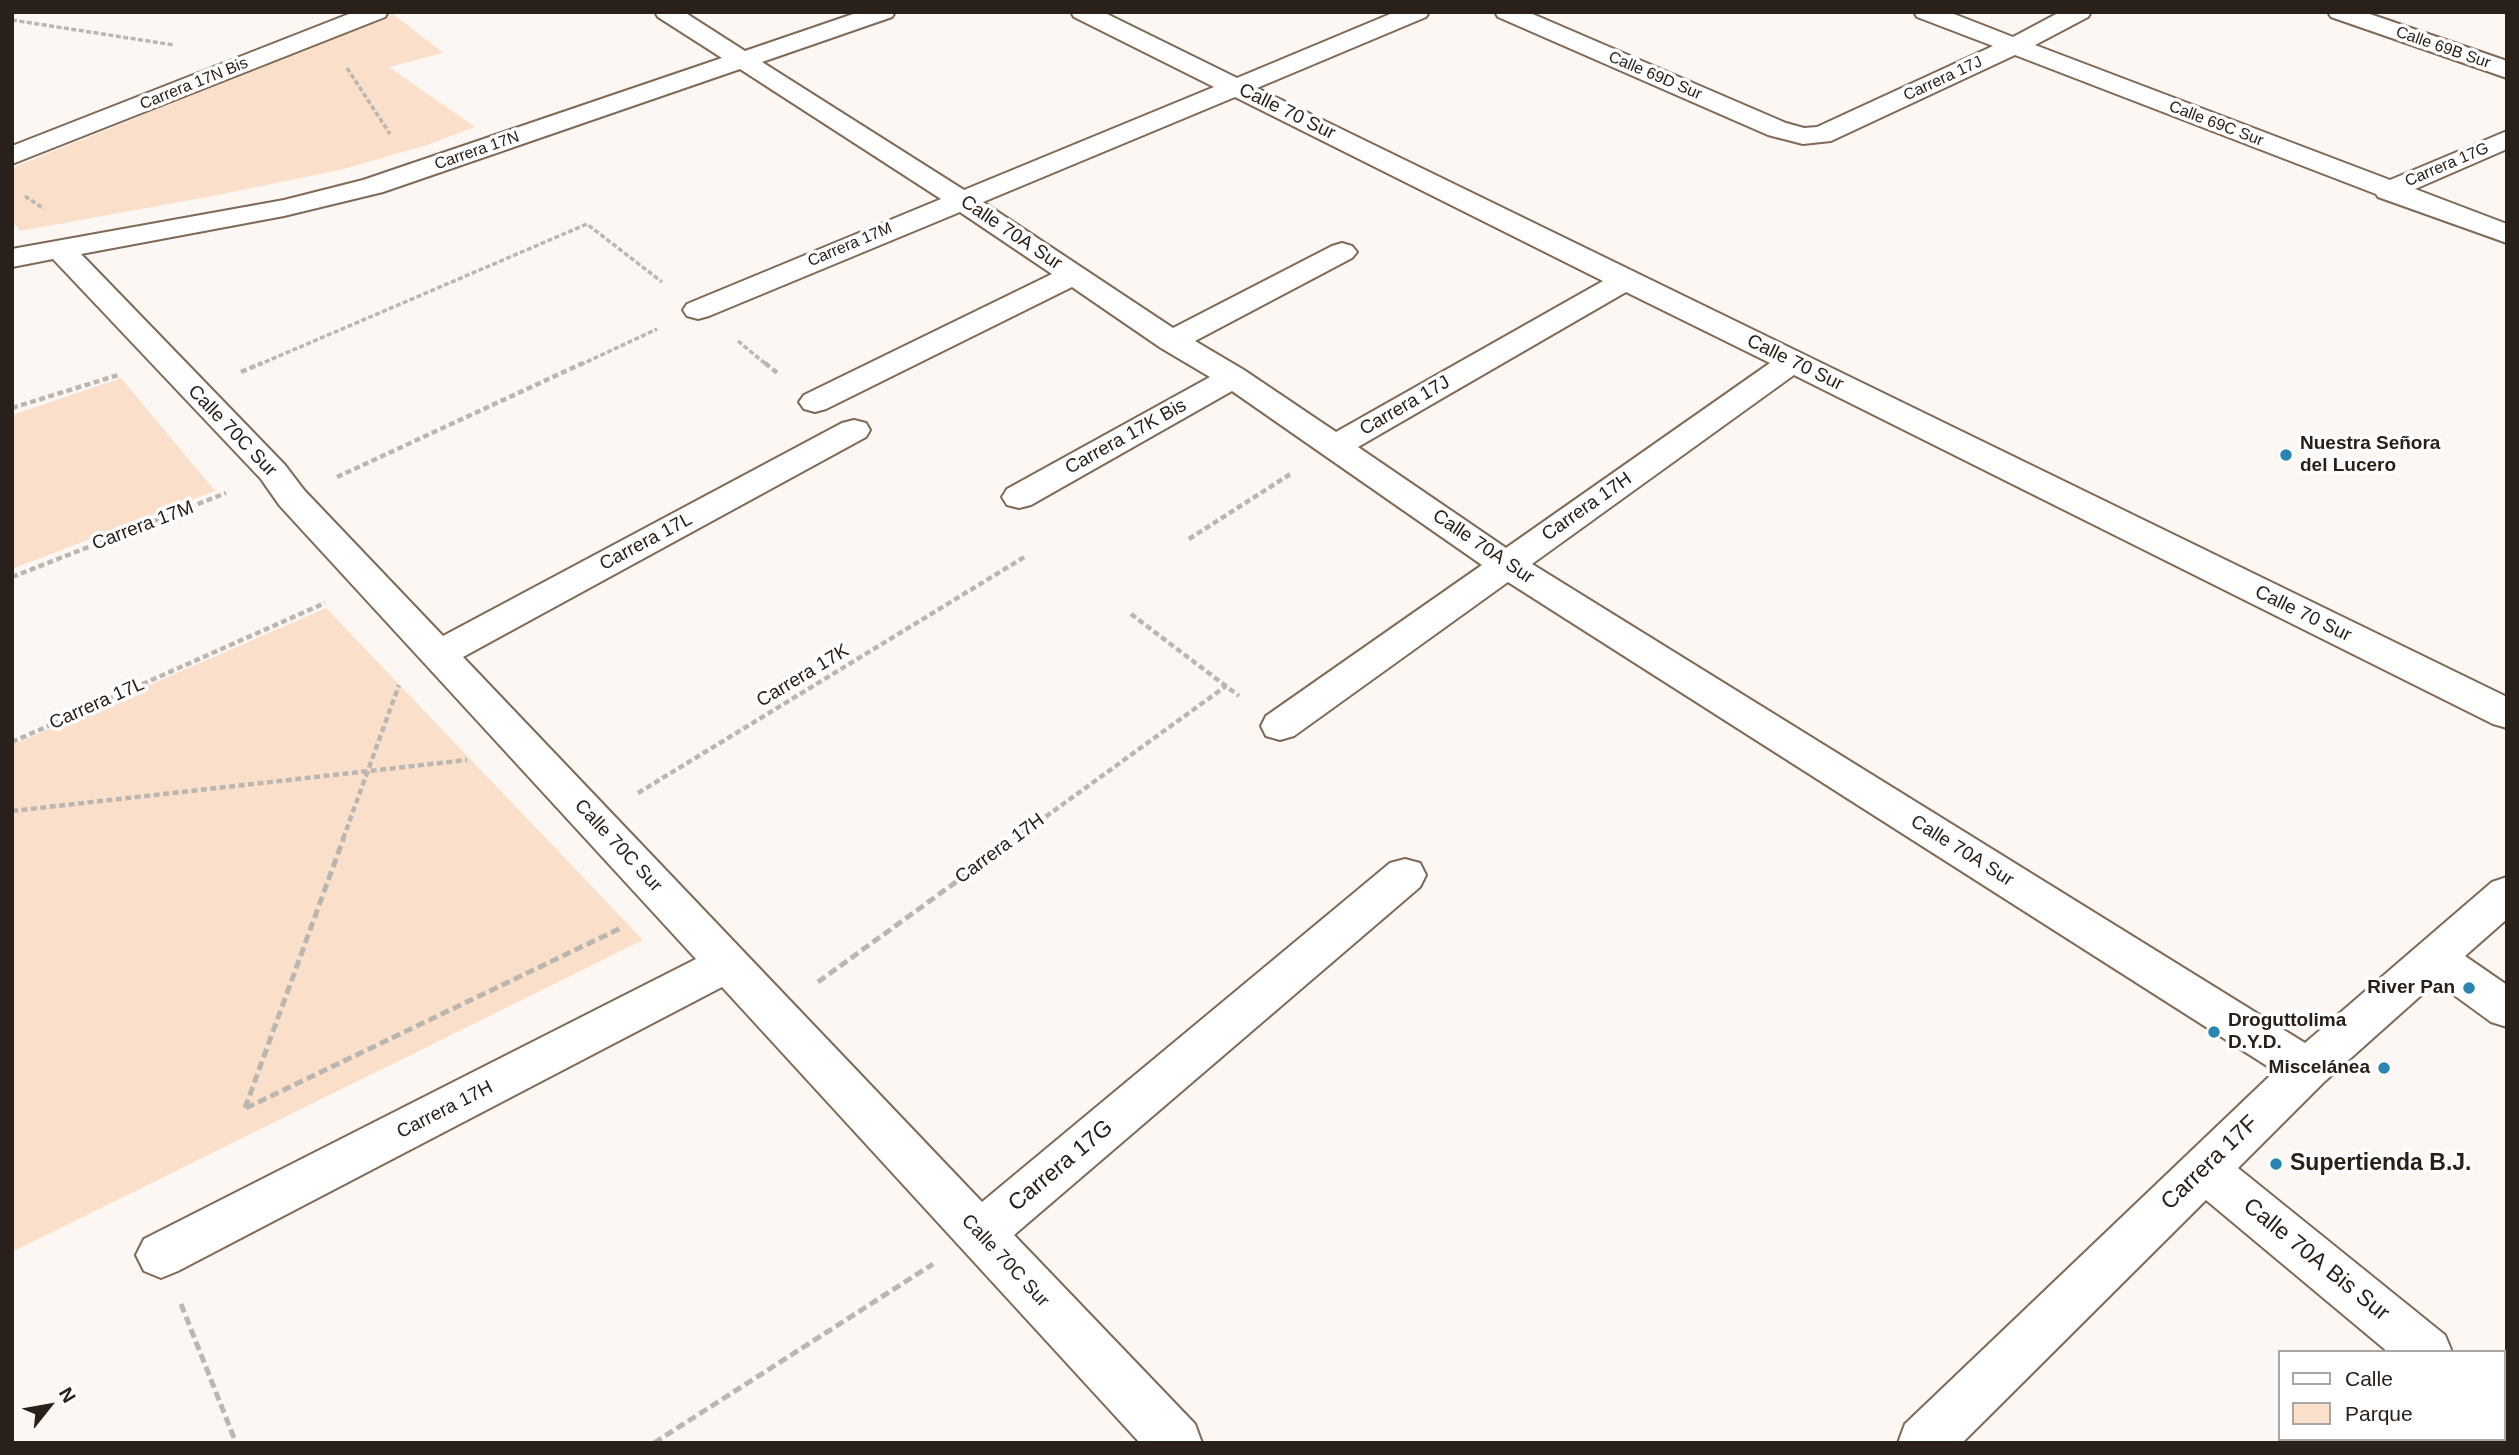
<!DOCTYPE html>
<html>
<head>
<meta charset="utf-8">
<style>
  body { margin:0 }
  #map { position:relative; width:2519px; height:1455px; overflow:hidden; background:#fcf7f3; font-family:Helvetica,sans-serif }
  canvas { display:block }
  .frame { position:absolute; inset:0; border:14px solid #292019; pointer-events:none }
  .legend { position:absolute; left:2278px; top:1350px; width:228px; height:91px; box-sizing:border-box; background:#fff; border:2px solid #a9a6a3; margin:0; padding:9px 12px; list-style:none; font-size:21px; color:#292019 }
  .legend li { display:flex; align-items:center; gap:14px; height:35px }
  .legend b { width:35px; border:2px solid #a9a6a3 }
  .north { position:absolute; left:14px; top:1371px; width:70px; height:70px; -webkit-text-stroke:5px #fff; paint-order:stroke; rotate:59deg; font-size:19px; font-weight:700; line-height:28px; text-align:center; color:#292019 }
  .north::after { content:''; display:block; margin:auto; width:24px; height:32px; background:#292019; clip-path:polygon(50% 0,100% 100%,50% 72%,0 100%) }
</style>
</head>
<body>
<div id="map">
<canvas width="2519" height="1455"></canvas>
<div class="frame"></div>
<ul class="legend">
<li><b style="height:9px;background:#fff"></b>Calle</li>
<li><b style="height:19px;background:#fae0ca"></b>Parque</li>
</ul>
<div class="north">N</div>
</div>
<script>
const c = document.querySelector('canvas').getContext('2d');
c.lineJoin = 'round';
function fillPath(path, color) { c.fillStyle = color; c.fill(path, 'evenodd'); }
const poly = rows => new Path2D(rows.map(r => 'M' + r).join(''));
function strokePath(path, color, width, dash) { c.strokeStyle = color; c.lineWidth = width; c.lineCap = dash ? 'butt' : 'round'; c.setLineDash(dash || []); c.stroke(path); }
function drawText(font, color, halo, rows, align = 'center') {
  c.font = font + ' Helvetica,sans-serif'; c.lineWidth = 7; c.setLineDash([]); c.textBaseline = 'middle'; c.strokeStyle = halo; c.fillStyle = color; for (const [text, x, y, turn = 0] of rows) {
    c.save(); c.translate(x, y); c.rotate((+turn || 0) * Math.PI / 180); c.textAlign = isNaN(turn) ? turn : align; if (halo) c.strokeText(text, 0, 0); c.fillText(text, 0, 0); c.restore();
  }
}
fillPath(poly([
  [393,14,443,53,389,67,475,127,427,145,340,170,202,198,20,231,12,221,12,168],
  [121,378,215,491,12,569,12,415],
  [326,608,643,940,12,1252,12,745]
]), '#fae0ca');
const minor = poly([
  [354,12,388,12,385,17,12,164,12,146,354,12],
  [655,12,684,12,745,51,859,12,895,12,892,17,762,62,964,190,1214,87,1074,17,1071,12,1103,12,1237,78,1395,12,1429,12,1426,17,1257,88,2507,697,2507,728,2493,724,1794,375,1532,564,2305,1043,2492,882,2507,877,2507,919,2465,956,2507,985,2507,1027,2491,1022,2436,982,2324,1082,2238,1168,2445,1335,2452,1352,2388,1352,2206,1200,1962,1443,1898,1443,1905,1424,2275,1071,1508,582,1294,736,1280,740,1266,736,1261,726,1266,716,1482,565,1232,391,1031,505,1019,508,1007,505,1002,497,1007,489,1210,377,1161,348,1072,287,826,409,815,412,804,409,799,402,804,395,1052,274,960,212,709,316,698,319,687,316,683,310,687,304,941,199,740,69,383,192,284,216,81,254,285,465,304,490,443,636,842,423,854,420,866,423,870,430,866,437,463,657,982,1202,1390,863,1405,859,1420,863,1426,875,1420,887,1014,1235,1195,1424,1202,1443,1140,1443,722,987,178,1271,161,1278,144,1271,136,1255,144,1239,696,959,280,506,261,479,53,259,12,267,12,249,284,200,363,180,722,58,658,17,655,12],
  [1235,97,1603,281,1336,432,1244,370,1195,341,1352,258,1357,252,1352,246,1342,243,1332,246,1173,328,983,202,1235,97],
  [1626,292,1770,363,1506,548,1358,447,1626,292],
  [1495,12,1528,12,1786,123,1804,128,1817,127,1993,46,1917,17,1914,12,1949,12,2013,37,2060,12,2091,12,2088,17,2035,45,2390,180,2507,131,2507,149,2415,189,2507,224,2507,243,2378,197,2376,194,2015,55,1831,141,1803,144,1768,135,1498,17,1495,12],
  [2328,12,2364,12,2507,61,2507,78,2331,17,2328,12],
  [2503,1389,2507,1391,2507,1443,2496,1439,2503,1439,2503,1389]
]);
strokePath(minor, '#7e6956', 4);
strokePath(poly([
  [12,20,174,45],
  [347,68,390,134],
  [25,196,44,209],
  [738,341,767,365],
  [258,365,587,224,662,282],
  [580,365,657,329]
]), '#bcb6b1', 3.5, [5, 2.5]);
strokePath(poly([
  [765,363,780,375],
  [241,372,262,363],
  [12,408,118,375],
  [337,477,583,363],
  [1189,539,1292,473],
  [12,577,226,493],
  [1131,614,1239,696],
  [12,742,325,603],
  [638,793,1026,556],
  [12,811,467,760],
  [343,839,399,685],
  [1015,839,1226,686]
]), '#bcb6b1', 4.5, [6, 3.5]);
strokePath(poly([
  [818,982,1018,837],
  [245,1108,344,837],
  [246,1108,623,927],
  [181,1304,236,1443],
  [654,1443,933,1264]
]), '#bcb6b1', 5, [9, 4.5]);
fillPath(minor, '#fff');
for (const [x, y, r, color] of [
  [2286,455,7,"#2986b2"],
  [2469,988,7,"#2986b2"],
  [2214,1032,7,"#2986b2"],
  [2384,1068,7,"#2986b2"],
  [2276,1164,7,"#2986b2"]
]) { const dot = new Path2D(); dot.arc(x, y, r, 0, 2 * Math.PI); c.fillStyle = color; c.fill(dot); strokePath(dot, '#fff', 2.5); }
drawText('16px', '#292019', '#fff', [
  ["Calle 69B Sur",2443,48,19],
  ["Calle 69D Sur",1655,76,23],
  ["Carrera 17J",1943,79,-25],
  ["Carrera 17N Bis",194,84,-22],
  ["Calle 69C Sur",2216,124,21],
  ["Carrera 17N",477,151,-19],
  ["Carrera 17G",2447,165,-23],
  ["Carrera 17M",850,245,-23]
]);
drawText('19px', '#292019', '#fff', [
  ["Calle 70 Sur",1287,112,26],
  ["Calle 70A Sur",1011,233,34],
  ["Calle 70 Sur",1795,363,26],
  ["Carrera 17J",1405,406,-30],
  ["Calle 70C Sur",232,431,46],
  ["Carrera 17K Bis",1126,437,-29],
  ["Carrera 17H",1587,507,-35],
  ["Carrera 17M",143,526,-21],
  ["Carrera 17L",646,542,-28],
  ["Calle 70A Sur",1483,547,34],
  ["Calle 70 Sur",2303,614,26],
  ["Carrera 17K",803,676,-31],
  ["Carrera 17L",97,704,-24],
  ["Calle 70C Sur",618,846,47],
  ["Carrera 17H",1000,849,-36],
  ["Calle 70A Sur",1962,851,32],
  ["Carrera 17H",445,1110,-27],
  ["Calle 70C Sur",1005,1261,47]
]);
drawText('bold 19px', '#292019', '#fff', [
  ["Nuestra Señora",2300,444],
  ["del Lucero",2300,466],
  ["River Pan",2455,988,"right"],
  ["Droguttolima",2228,1021],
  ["D.Y.D.",2228,1043],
  ["Miscelánea",2370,1068,"right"]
], 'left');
drawText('23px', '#292019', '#fff', [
  ["Carrera 17F",2210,1163,-44],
  ["Carrera 17G",1061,1166,-40],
  ["Calle 70A Bis Sur",2316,1260,39]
]);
drawText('bold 23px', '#292019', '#fff', [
  ["Supertienda B.J.",2290,1164]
], 'left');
</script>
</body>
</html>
